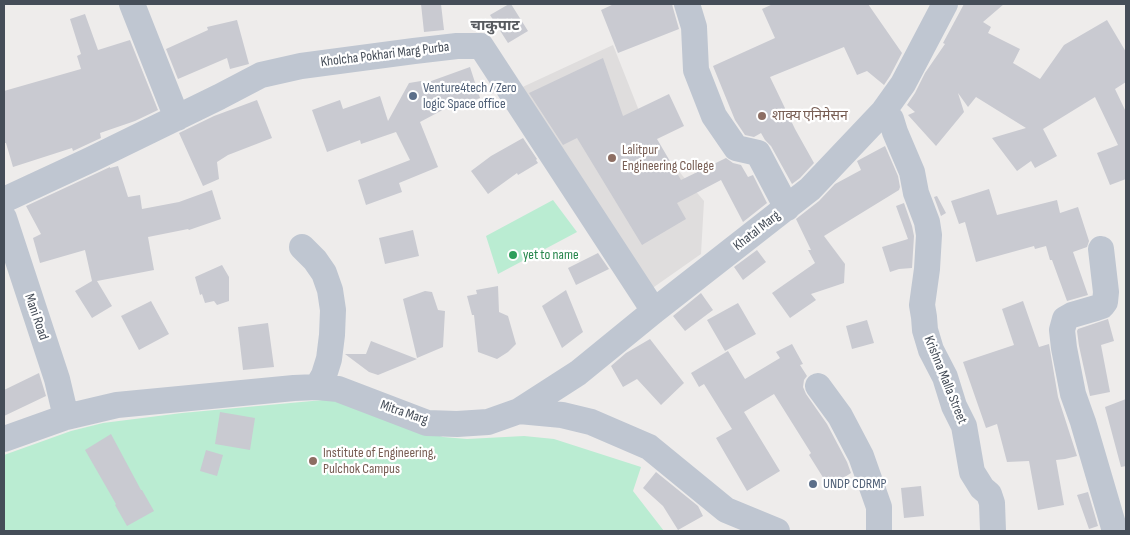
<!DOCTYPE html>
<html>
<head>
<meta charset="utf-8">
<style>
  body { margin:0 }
  #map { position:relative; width:1130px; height:535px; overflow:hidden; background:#eeeceb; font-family:"Sofia Sans Condensed",sans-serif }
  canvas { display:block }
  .frame { position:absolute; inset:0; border:5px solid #454d58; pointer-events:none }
</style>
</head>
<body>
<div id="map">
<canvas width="1130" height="535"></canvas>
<div class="frame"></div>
</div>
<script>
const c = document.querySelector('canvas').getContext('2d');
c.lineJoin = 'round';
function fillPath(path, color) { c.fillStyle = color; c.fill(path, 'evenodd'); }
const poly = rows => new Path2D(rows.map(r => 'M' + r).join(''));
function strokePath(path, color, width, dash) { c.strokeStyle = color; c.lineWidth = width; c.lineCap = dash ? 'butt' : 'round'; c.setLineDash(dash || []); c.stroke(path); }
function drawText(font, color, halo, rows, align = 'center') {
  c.font = font + ' "Sofia Sans Condensed","Noto Sans Devanagari",sans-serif'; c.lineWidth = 4.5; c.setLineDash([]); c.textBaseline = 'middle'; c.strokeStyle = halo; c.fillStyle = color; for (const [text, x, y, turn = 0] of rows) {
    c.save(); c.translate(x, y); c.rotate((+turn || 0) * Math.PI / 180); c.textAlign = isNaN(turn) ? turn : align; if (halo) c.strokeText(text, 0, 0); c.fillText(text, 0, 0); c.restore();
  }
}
fillPath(poly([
  [613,45,649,136,704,201,701,254,644,294,514,91]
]), '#dfdddd');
fillPath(poly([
  [553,200,577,232,498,274,486,236],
  [334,399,443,437,467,439,524,436,554,439,641,467,633,491,664,531,4,531,4,455,71,431,103,423,182,413]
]), '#baecd2');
fillPath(poly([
  [421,4,441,4,444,30,424,32],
  [509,4,511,4,528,31,508,43,490,15],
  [614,4,672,4,673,8,679,29,618,53,601,10],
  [773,4,868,4,902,53,890,76,884,85,867,71,857,75,844,47,770,77,795,129,814,163,800,178,792,184,771,146,765,140,761,133,754,137,745,135,735,120,713,66,775,38,762,9],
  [964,4,1004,4,983,22,991,27,988,33,1020,49,1013,63,1040,79,1064,45,1107,20,1126,52,1126,82,1115,89,1126,112,1126,179,1110,185,1097,153,1118,145,1095,97,1043,129,1057,156,1035,168,1031,161,1017,171,992,138,1026,128,976,97,968,107,958,93,964,112,936,146,908,115,915,112,907,105,915,93,925,73,945,44,943,43],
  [85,14,98,50,130,40,158,110,135,121,100,133,101,138,73,151,72,148,13,167,6,143,4,143,4,91,81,69,77,56,81,54,70,19],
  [237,20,249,64,230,69,227,58,178,79,166,49,208,30,207,27],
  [603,58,623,116,669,94,684,126,657,139,681,180,726,158,733,163,741,165,748,177,753,175,767,203,743,222,721,180,677,203,686,219,642,245,577,138,563,145,529,93],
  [470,67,480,98,453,108,452,105,420,122,438,167,399,183,402,192,366,205,358,180,410,160,396,132,361,144,360,140,327,152,312,110,340,100,343,109,380,96,388,121,409,83,421,81,423,84],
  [257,100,272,138,228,155,217,162,219,179,203,186,179,133,214,116],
  [523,138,537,159,536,160,538,163,518,175,517,173,488,194,471,171,491,156],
  [885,146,898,176,900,187,899,190,824,236,845,264,844,283,811,294,816,300,790,318,772,293,815,263,808,250,811,250,796,219,819,201,835,184,861,170,857,161],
  [118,166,128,197,140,195,142,209,179,202,212,190,221,219,189,230,188,229,148,237,154,270,97,281,112,306,92,318,75,291,92,281,85,250,40,263,33,238,41,234,26,206,110,167,110,168],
  [989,189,997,215,1057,200,1060,213,1078,207,1089,241,1087,247,1073,252,1088,295,1067,301,1052,260,1050,260,1046,246,1035,249,1034,246,976,262,965,222,959,224,951,201],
  [937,196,946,213,941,216,934,197],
  [904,203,912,226,914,236,912,268,899,269,890,272,882,247,908,239,896,206],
  [413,230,419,256,385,264,379,238],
  [757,250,766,262,743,280,734,267],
  [598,253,609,269,576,285,568,268],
  [222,265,229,277,229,301,217,305,214,301,205,303,202,294,200,295,195,277],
  [498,286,499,312,508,316,516,344,508,352,497,359,478,352,474,315,472,315,467,296,477,294,476,290],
  [566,290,583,332,562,348,542,306],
  [425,291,432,292,438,310,445,311,443,347,417,358,403,299],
  [701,293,713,310,685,331,673,316],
  [151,301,169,334,139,350,121,316],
  [1023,301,1039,347,1049,344,1058,397,1077,456,1065,459,1056,460,1064,505,1038,510,1029,461,1007,462,997,424,986,428,963,362,1014,345,1002,309],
  [738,303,756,334,725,351,707,320],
  [1108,319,1114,341,1101,345,1110,392,1090,396,1079,346,1077,331,1078,329],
  [867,320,874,343,852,349,846,326],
  [268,323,274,367,243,370,238,327],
  [650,339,684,383,661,405,637,379,623,387,611,366,626,353],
  [371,341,417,359,378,375,369,372,345,354,366,354],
  [792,344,803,364,800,365,807,376,804,380,803,387,806,394,827,424,847,462,851,473,829,487,809,455,811,453,774,394,744,412,780,471,747,491,716,438,732,429,704,384,699,387,691,373,728,351,745,379,780,358,776,352],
  [39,373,46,396,4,416,4,390],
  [1126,399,1126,466,1121,467,1105,407],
  [220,412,255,418,250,450,215,444],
  [111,434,141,490,142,490,154,511,127,526,115,505,116,504,85,450],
  [206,450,223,455,217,476,200,471],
  [656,472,698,506,703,516,678,530,663,506,643,488],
  [921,486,924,516,904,518,901,488],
  [1088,492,1098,526,1089,529,1077,495]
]), '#c9cad1');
strokePath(poly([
  [132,4,177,118],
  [687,4,694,27,696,70,714,116,736,148,758,153,787,208],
  [883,112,891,119,895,132,912,172,916,193,927,222,929,235,927,269,922,305,924,317,925,330,931,350,945,377,954,406,964,426,972,472,982,488,989,494,992,503,993,531],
  [4,200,90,160,219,97,261,75,301,66,414,51,457,46,481,46,654,311],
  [4,218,57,379,66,417],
  [302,247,315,260,324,273,330,290,333,310,332,335,329,359,324,375,317,387],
  [1101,249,1106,292,1105,302,1102,306,1096,308,1072,315,1065,319,1062,330,1064,348,1073,394,1083,422,1115,531],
  [818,386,840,416,861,456,879,507,879,531],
  [519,411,578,373,654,311,810,189,883,112,903,84,945,4],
  [4,439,66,417,117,405,294,388,317,387,338,389,427,423,457,424,488,422,519,411,562,415,591,422,649,447,726,510,777,531]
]), '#bfc6d1', 26);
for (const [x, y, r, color] of [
  [413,96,5,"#5c6f8a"],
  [762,116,5,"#8d6e63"],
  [612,158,5,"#8d6e63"],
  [513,255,5,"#2e9e5b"],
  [313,461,5,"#8d6e63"],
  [813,484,5,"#5c6f8a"]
]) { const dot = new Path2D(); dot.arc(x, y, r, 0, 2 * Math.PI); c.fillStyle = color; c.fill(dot); strokePath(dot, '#fff', 2); }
drawText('14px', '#454d58', '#fff', [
  ["Kholcha Pokhari Marg Purba",385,55,-7],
  ["Khatal Marg",757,231,-38],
  ["Mani Road",36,317,71],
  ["Krishna Malla Street",945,380,68],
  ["Mitra Marg",404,413,19]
]);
drawText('14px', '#4e5e75', '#fff', [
  ["Venture4tech / Zero",423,88],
  ["logic Space office",423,104],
  ["UNDP CDRMP",823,484]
], 'left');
drawText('14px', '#785e54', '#fff', [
  ["शाक्य एनिमेसन",772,116],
  ["Lalitpur",622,150],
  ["Engineering College",622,166],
  ["Institute of Engineering,",323,453],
  ["Pulchok Campus",323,469]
], 'left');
drawText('14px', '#27864d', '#fff', [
  ["yet to name",523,255]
], 'left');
drawText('bold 15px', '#585b60', '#fff', [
  ["चाकुपाट",495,26]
]);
</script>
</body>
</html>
